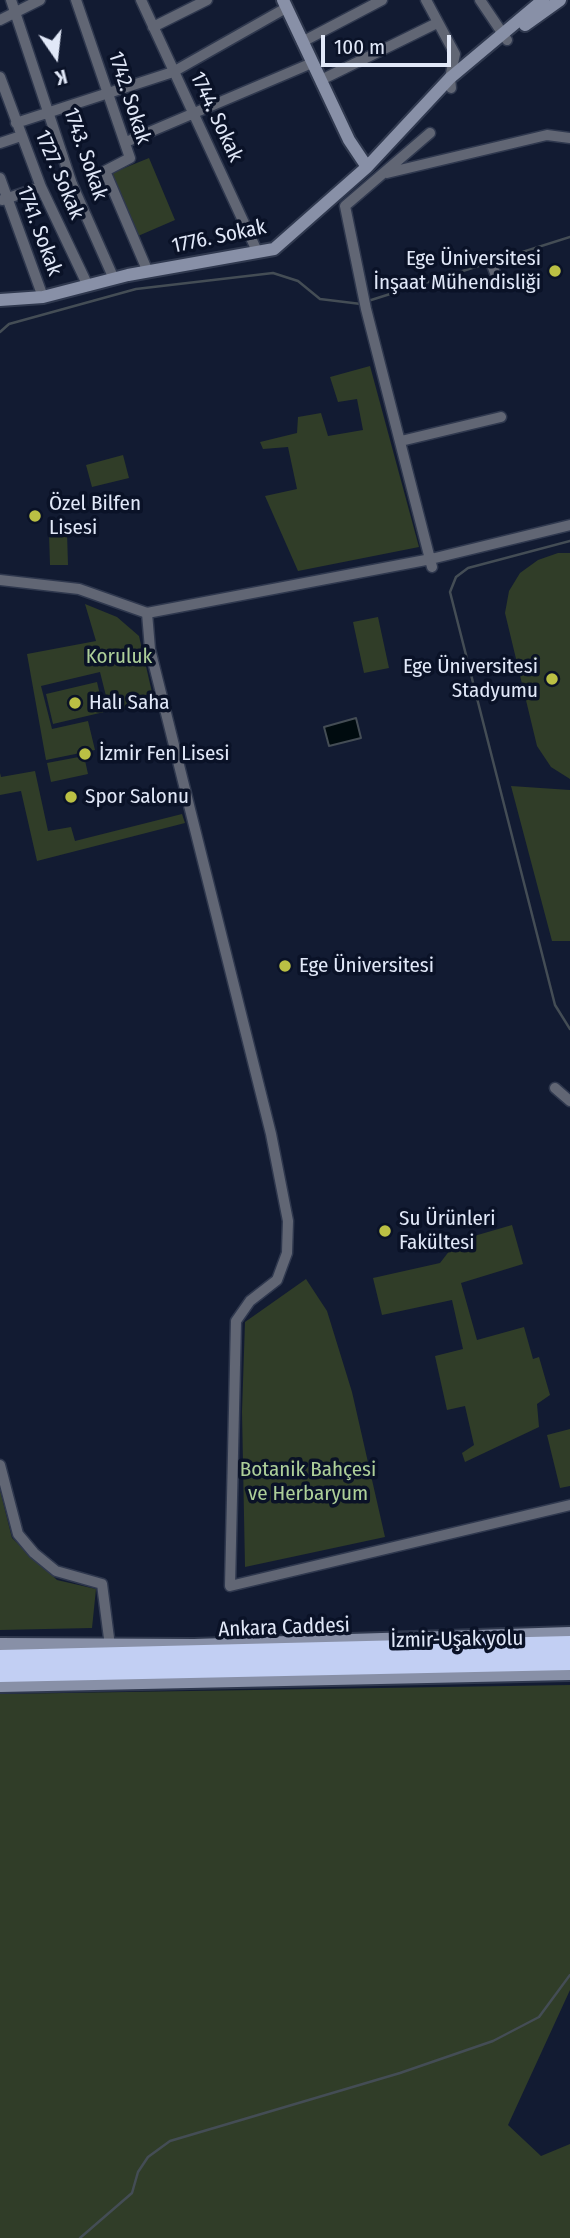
<!DOCTYPE html>
<html>
<head>
<meta charset="utf-8">
<style>
  body { margin:0 }
  #map { position:relative; width:570px; height:2238px; overflow:hidden; background:#121b32; font-family:"Fira Sans Condensed",sans-serif }
  canvas { display:block }
  .north { position:absolute; left:21px; top:21px; width:70px; height:70px; -webkit-text-stroke:5px #0a1227; paint-order:stroke; rotate:166deg; font-size:19px; font-weight:700; line-height:28px; text-align:center; color:#e1e8f8 }
  .north::after { content:''; display:block; margin:auto; width:24px; height:32px; background:#e1e8f8; clip-path:polygon(50% 0,100% 100%,50% 72%,0 100%) }
  .scale { position:absolute; left:321px; top:35px; width:130px; height:32px; box-sizing:border-box; border:4px solid #e1e8f8; border-top:0; padding-left:9px; font-size:21px; line-height:24px; white-space:nowrap; color:#e1e8f8; -webkit-text-stroke:5px #0a1227; paint-order:stroke }
</style>
</head>
<body>
<div id="map">
<canvas width="570" height="2238"></canvas>
<div class="north">K</div>
<div class="scale">100 m</div>
</div>
<script>
const c = document.querySelector('canvas').getContext('2d');
c.lineJoin = 'round';
function fillPath(path, color) { c.fillStyle = color; c.fill(path, 'evenodd'); }
const poly = rows => new Path2D(rows.map(r => 'M' + r).join(''));
function strokePath(path, color, width, dash) { c.strokeStyle = color; c.lineWidth = width; c.lineCap = dash ? 'butt' : 'round'; c.setLineDash(dash || []); c.stroke(path); }
function drawText(font, color, halo, rows, align = 'center') {
  c.font = font + ' "Fira Sans Condensed",sans-serif'; c.lineWidth = 7; c.setLineDash([]); c.textBaseline = 'middle'; c.strokeStyle = halo; c.fillStyle = color; for (const [text, x, y, turn = 0] of rows) {
    c.save(); c.translate(x, y); c.rotate((+turn || 0) * Math.PI / 180); c.textAlign = isNaN(turn) ? turn : align; if (halo) c.strokeText(text, 0, 0); c.fillText(text, 0, 0); c.restore();
  }
}
fillPath(poly([
  [149,158,175,220,138,236,112,173],
  [370,366,419,547,298,571,265,496,297,489,288,447,263,449,260,442,297,433,298,417,321,413,328,436,363,430,357,399,338,402,330,377],
  [123,455,129,478,92,487,86,465],
  [67,532,68,565,50,565,49,533],
  [558,553,570,553,570,779,551,767,537,746,505,613,509,591,520,573,538,560],
  [85,604,117,617,139,636,154,701,110,712,100,672,41,686,52,729,88,721,95,750,46,760,27,654,96,641],
  [378,617,389,668,364,673,353,622],
  [97,682,104,712,53,724,46,694],
  [84,756,88,774,51,782,47,763],
  [35,771,48,831,71,827,75,841,182,814,185,823,37,861,21,791,0,795,0,773,1,777],
  [511,786,570,790,570,941,552,941],
  [512,1225,523,1264,461,1283,477,1340,524,1327,533,1359,539,1357,550,1395,537,1404,539,1427,465,1462,462,1453,474,1445,465,1406,447,1410,435,1356,463,1349,452,1300,382,1315,373,1278,440,1263,457,1241],
  [306,1279,327,1311,352,1392,385,1537,245,1567,242,1412,245,1322],
  [570,1429,570,1486,560,1488,547,1435],
  [0,1490,12,1538,57,1580,96,1589,92,1628,0,1630],
  [570,1685,570,1990,508,2125,541,2156,570,2144,570,2238,0,2238,0,1694]
]), '#303d28');
const water = poly([
  [356,718,361,738,329,746,324,727,356,718]
]);
fillPath(water, '#000b0f');
strokePath(water, '#444d55', 2);
strokePath(poly([
  [494,261,570,237],
  [368,301,488,263],
  [0,332,9,324,136,289,273,273,298,281,320,299,361,304],
  [570,541,468,568,456,577,450,592,555,1005,570,1029],
  [80,2238,132,2193,138,2172,148,2157,170,2141,400,2073,493,2041,539,2017,570,1975]
]), '#444d55', 2.5);
const street = poly([
  [11,0,72,184,114,279],
  [76,0,130,158,105,171,148,272],
  [141,0,257,251],
  [426,0,455,54,450,78,451,88],
  [480,0,507,40],
  [0,20,40,0],
  [153,27,207,0],
  [302,42,382,0],
  [0,77,41,187,88,286],
  [321,80,437,23],
  [16,123,173,72,286,8],
  [430,133,345,206,366,309,432,567],
  [126,142,312,63],
  [0,143,21,136],
  [387,173,547,135,570,138],
  [0,178,43,297],
  [2,200,41,187],
  [491,262,495,273],
  [401,441,501,417],
  [0,580,79,589,147,613,431,559,570,525],
  [147,613,150,649,271,1134,288,1221,287,1253,277,1280,250,1301,236,1321,230,1586,570,1505],
  [555,1088,570,1101],
  [0,1465,18,1534,34,1553,56,1571,102,1584,110,1646]
]);
const secondary = poly([
  [283,0,349,140,367,167],
  [525,25,560,0],
  [0,300,43,297,128,275,274,249,367,167,450,78,543,0],
  [0,1644,194,1645,570,1633],
  [0,1686,570,1674]
]);
const highway = poly([
  [0,1659,570,1645],
  [0,1673,570,1661]
]);
strokePath(street, '#2f384e', 13);
strokePath(secondary, '#2f384e', 16);
strokePath(highway, '#2f384e', 21);
strokePath(street, '#616674', 10);
strokePath(secondary, '#8890a7', 12);
strokePath(highway, '#c2cff3', 18);
for (const [x, y, r, color] of [
  [555,271,7,"#bbc044"],
  [35,516,7,"#bbc044"],
  [552,679,7,"#bbc044"],
  [75,703,7,"#bbc044"],
  [85,754,7,"#bbc044"],
  [71,797,7,"#bbc044"],
  [285,966,7,"#bbc044"],
  [385,1231,7,"#bbc044"]
]) { const dot = new Path2D(); dot.arc(x, y, r, 0, 2 * Math.PI); c.fillStyle = color; c.fill(dot); strokePath(dot, '#0a1227', 2.5); }
drawText('21px', '#e1e8f8', '#0a1227', [
  ["1742. Sokak",129,98,72],
  ["1744. Sokak",216,117,65],
  ["1743. Sokak",85,154,71],
  ["1727. Sokak",59,175,67],
  ["1741. Sokak",39,231,70],
  ["1776. Sokak",219,237,-12],
  ["Ankara Caddesi",284,1628,-2],
  ["İzmir-Uşak yolu",457,1640,-1]
]);
drawText('21px', '#e1e8f8', '#0a1227', [
  ["Ege Üniversitesi",541,259,"right"],
  ["İnşaat Mühendisliği",541,283,"right"],
  ["Özel Bilfen",49,504],
  ["Lisesi",49,528],
  ["Ege Üniversitesi",538,667,"right"],
  ["Stadyumu",538,691,"right"],
  ["Halı Saha",89,703],
  ["İzmir Fen Lisesi",99,754],
  ["Spor Salonu",85,797],
  ["Ege Üniversitesi",299,966],
  ["Su Ürünleri",399,1219],
  ["Fakültesi",399,1243]
], 'left');
drawText('21px', '#adcf99', '#0a1227', [
  ["Koruluk",119,657],
  ["Botanik Bahçesi",308,1470],
  ["ve Herbaryum",308,1494]
]);
</script>
</body>
</html>
